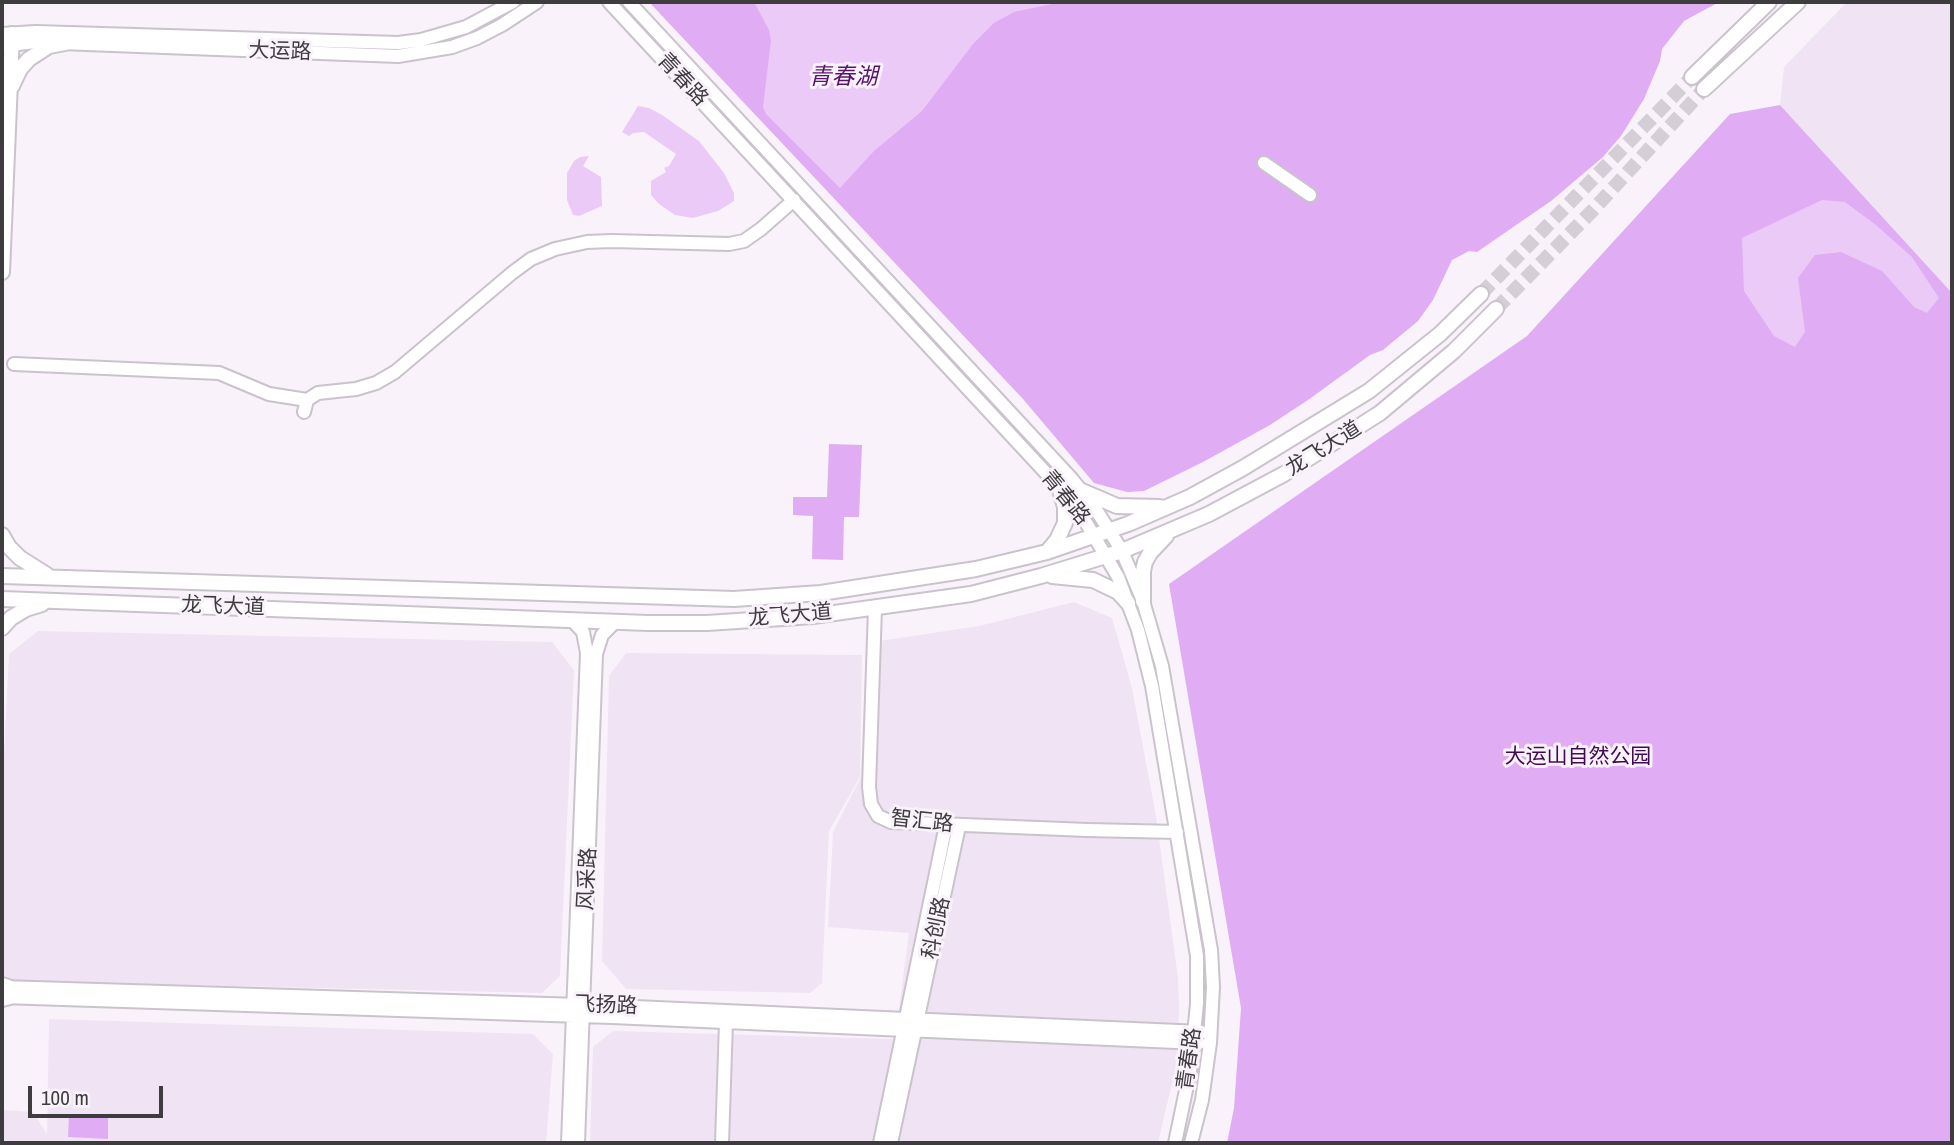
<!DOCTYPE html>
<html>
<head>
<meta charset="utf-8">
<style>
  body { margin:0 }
  #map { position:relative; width:1954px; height:1145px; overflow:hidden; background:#f9f2fb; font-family:"Archivo Narrow",sans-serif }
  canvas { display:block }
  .frame { position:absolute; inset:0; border:4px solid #3e3c3f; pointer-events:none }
  .scale { position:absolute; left:28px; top:1086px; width:135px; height:32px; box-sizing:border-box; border:4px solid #3e3c3f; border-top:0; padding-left:9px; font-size:21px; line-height:24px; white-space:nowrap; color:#3e3c3f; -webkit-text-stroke:5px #f9f2fb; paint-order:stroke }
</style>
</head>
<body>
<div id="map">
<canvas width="1954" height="1145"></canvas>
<div class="frame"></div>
<div class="scale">100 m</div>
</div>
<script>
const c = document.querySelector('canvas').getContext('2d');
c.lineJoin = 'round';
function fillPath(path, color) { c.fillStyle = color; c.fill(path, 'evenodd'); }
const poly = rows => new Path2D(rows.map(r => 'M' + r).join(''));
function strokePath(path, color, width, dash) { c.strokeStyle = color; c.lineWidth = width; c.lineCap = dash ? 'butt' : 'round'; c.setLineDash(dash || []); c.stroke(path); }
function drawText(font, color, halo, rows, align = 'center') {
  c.font = font + ' "Archivo Narrow","Noto Sans SC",sans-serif'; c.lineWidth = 6; c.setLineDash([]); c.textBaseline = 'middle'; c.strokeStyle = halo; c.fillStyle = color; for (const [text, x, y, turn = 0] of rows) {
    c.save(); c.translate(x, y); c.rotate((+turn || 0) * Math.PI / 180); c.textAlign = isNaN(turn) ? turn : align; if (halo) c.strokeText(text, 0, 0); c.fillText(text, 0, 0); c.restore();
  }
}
fillPath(poly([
  [1847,2,1952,2,1952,293,1780,105,1784,67],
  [1074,602,1112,618,1132,688,1156,816,1178,978,1179,1005,1178,1058,1158,1143,590,1143,593,1047,613,1031,895,1039,909,933,828,927,833,832,861,777,866,643,979,626],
  [38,631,552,642,574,670,560,976,542,993,9,981,2,973,2,793,9,654],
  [626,653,862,655,860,777,829,831,822,983,810,993,626,989,602,961,609,676],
  [49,1019,533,1034,553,1054,546,1143,2,1143,2,1110,33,1112,47,1134]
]), '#f0e4f4');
fillPath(poly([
  [649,2,1719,2,1684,21,1662,49,1660,61,1644,99,1621,136,1603,157,1551,201,1477,252,1469,251,1452,260,1433,300,1418,321,1383,350,1370,355,1308,400,1270,425,1203,462,1144,491,1127,492,1094,483,1023,399],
  [1780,105,1952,293,1952,1143,1227,1143,1234,1108,1241,1008,1169,584,1527,336,1730,114],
  [829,444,862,445,859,517,844,517,843,560,812,559,813,516,793,515,793,497,827,497],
  [69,1114,108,1116,108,1139,68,1137]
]), '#e0acf3');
fillPath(poly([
  [754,2,1062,2,1014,12,994,23,973,44,922,111,874,151,840,188,766,114,763,107,771,40,769,30],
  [638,106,649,108,662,115,699,141,724,173,734,193,734,201,718,211,693,218,675,215,659,204,651,195,651,181,666,172,664,168,669,166,676,154,644,132,633,133,629,136,622,132],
  [589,156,583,166,601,177,602,206,579,216,573,215,567,200,567,173,574,161,580,157],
  [1822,200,1845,202,1876,225,1912,257,1939,298,1927,313,1914,307,1882,271,1841,252,1815,255,1798,278,1805,332,1795,347,1774,336,1744,291,1742,238]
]), '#ebcaf8');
strokePath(poly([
  [1481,294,1692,77],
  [1496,309,1593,210,1704,89]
]), '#d4ced5', 14, [14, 7]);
const minor = poly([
  [609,2,1059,487,1081,514,1118,577,1138,630,1152,686,1197,956,1197,1004,1190,1071,1175,1143],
  [629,2,1071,478,1095,508,1122,551,1143,601,1162,666,1211,950,1213,987,1210,1043,1202,1100,1191,1143],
  [2,34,36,32,398,43,421,40,466,27,513,2],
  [2,46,35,42,398,56,452,47,477,38,502,25,537,2],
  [1264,163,1310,195],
  [14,364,219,373,269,394,307,400],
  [304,412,307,400,318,393,356,389,376,383,395,372,512,273,531,259,555,249,587,242,611,241,729,244,744,241,761,229,794,200],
  [875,608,869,787,871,804,878,816,891,822,1087,830,1177,832],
  [2,987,612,1006,1201,1032],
  [2,997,612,1017,1199,1043],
  [568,1143,587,653,583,632,572,620],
  [578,1143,596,654,602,635,616,621],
  [722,1143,726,1022],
  [880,1143,946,825],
  [891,1143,959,826]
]);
const major = poly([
  [1692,77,1769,2],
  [12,86,20,69,29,59,49,46,65,43],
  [1704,89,1798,2],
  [2,272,12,34],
  [1082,491,1117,506,1160,507],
  [2,535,9,547,20,558,47,575],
  [1047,552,1057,540,1065,523,1065,507,1059,487],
  [2,576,734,599,821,593,976,569,1047,552,1128,524,1190,497,1243,468,1369,391,1440,334,1481,294],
  [1052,576,1093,580,1118,592,1128,603],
  [2,599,648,623,707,623,813,616,971,594,1041,576,1122,551,1209,514,1284,474,1380,413,1454,351,1496,309],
  [1143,601,1143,571,1145,562,1150,553,1166,536],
  [2,628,11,618,26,609,42,604],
  [2,985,8,987],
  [2,999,10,997]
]);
strokePath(minor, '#cac3cc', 16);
strokePath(major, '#cac3cc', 18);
strokePath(minor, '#fff', 12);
strokePath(major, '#fff', 14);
drawText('21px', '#3e3c3f', '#f9f2fb', [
  ["大运路",280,52,2],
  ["青春路",682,80,47],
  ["龙飞大道",1324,449,-32],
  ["青春路",1065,498,51],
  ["龙飞大道",223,607,2],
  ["龙飞大道",790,616,-5],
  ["智汇路",922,822,6],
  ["风采路",588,879,-87],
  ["科创路",937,928,-78],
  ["飞扬路",606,1006,2],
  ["青春路",1190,1059,-82]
]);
drawText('21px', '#400c4f', '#f9f2fb', [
  ["大运山自然公园",1578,757]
]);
drawText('italic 23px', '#58146c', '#f9f2fb', [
  ["青春湖",843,78]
]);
</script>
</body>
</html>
